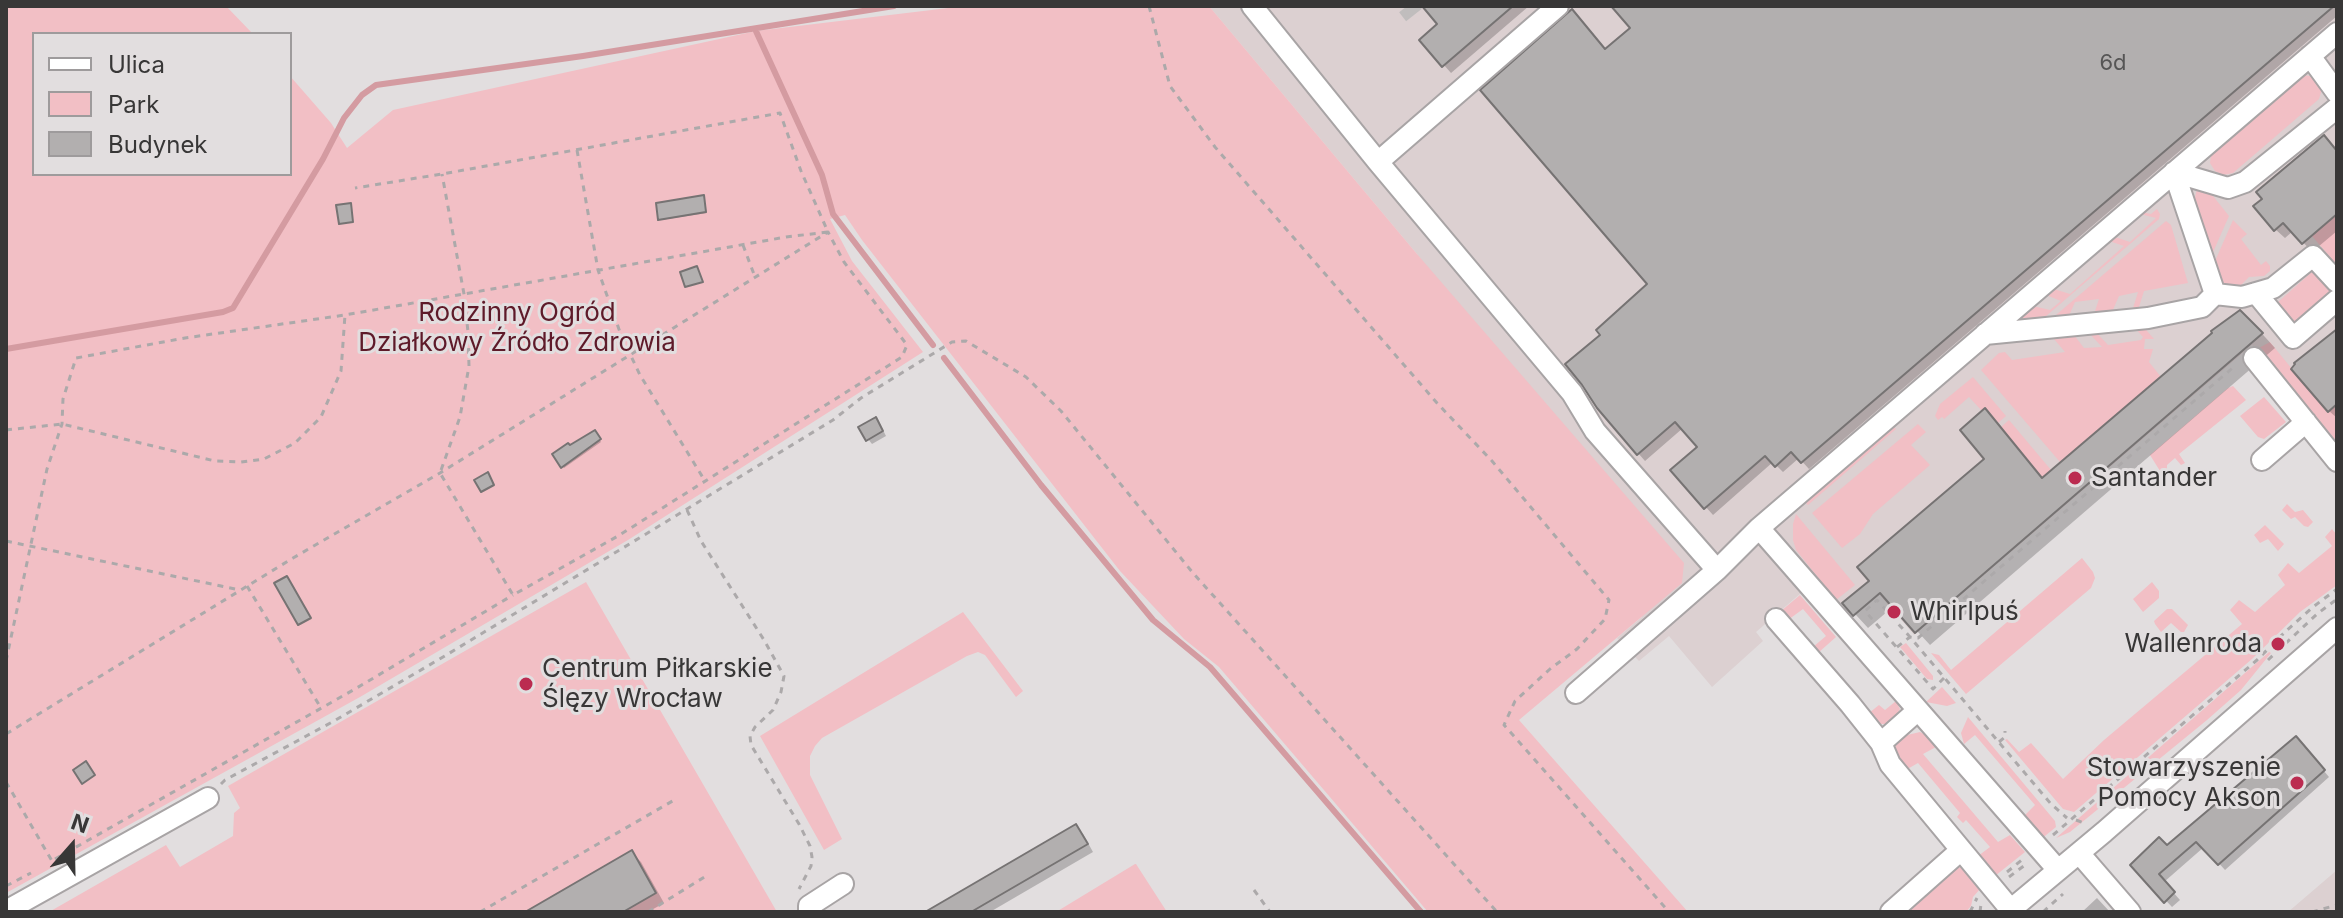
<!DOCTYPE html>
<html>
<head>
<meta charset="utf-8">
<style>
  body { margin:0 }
  #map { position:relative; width:2343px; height:918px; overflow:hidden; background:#e2dedf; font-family:Inter,sans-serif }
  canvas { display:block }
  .frame { position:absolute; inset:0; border:8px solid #383737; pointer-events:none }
  .legend { position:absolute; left:32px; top:32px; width:260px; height:144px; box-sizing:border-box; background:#e2dedf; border:2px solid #9e9b9c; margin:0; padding:10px 14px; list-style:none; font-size:24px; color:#383737 }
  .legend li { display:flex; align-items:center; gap:16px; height:40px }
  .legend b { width:40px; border:2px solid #9e9b9c }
  .north { position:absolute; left:32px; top:806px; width:80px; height:80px; -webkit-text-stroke:6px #e2dedf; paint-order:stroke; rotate:20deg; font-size:22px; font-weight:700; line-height:32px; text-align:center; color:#383737 }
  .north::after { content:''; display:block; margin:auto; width:28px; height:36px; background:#383737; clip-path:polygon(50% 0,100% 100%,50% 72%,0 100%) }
</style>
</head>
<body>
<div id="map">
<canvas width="2343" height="918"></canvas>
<div class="frame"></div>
<ul class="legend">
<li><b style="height:10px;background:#fff"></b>Ulica</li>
<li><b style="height:22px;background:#f2bfc5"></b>Park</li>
<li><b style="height:22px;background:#b2afaf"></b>Budynek</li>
</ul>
<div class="north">N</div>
</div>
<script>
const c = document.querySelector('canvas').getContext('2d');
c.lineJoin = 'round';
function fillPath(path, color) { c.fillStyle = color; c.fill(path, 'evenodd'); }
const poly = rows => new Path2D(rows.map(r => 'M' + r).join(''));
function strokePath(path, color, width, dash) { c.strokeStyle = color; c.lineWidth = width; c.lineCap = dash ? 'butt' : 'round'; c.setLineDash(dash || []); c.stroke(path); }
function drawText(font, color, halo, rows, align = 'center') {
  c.font = font + ' Inter,sans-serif'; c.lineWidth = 6; c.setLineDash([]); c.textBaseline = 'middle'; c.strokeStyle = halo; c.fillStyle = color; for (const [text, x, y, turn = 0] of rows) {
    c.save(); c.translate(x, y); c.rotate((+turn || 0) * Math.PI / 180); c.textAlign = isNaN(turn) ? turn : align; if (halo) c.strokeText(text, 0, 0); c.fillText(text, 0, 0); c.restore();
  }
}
fillPath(poly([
  [1209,6,2337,6,2337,404,2319,421,2252,345,1914,635,1879,594,1834,631,1801,593,1756,632,1763,641,1712,687,1669,636,1639,661,1617,638,1642,617,1417,254],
  [2337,870,2337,912,2288,912]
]), '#dcd0d1');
fillPath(poly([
  [6,6,226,6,253,34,34,34,34,174,290,174,290,76,331,123,347,148,393,110,756,31,965,6,1209,6,1417,254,1684,563,1682,583,1519,720,1688,912,1428,912,1219,667,1184,639,1120,571,862,240,845,215,830,219,852,261,923,352,628,540,360,697,6,893],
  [2304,75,2315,77,2322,89,2319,99,2233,173,2223,175,2215,171,2210,163,2211,155,2213,152],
  [2197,189,2209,191,2229,216,2210,259,2194,202],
  [2157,209,2160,214,2159,219,2038,323,2011,325,2033,306,2050,310,2061,301,2046,295,2054,289,2070,294,2124,246,2109,241,2115,237,2130,242,2156,218,2140,214,2142,212,2151,214],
  [2337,214,2337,261,2335,263,2312,236],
  [2233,220,2247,234,2241,239,2261,265,2266,261,2270,266,2270,271,2264,276,2249,277,2238,288,2224,286,2212,268],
  [2166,221,2171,225,2188,283,2144,291,2139,307,2133,308,2138,292,2119,296,2112,312,2094,314,2099,299,2075,302,2068,318,2049,321],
  [2313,271,2317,272,2330,289,2330,292,2295,324,2291,324,2277,303],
  [2141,324,2154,339,2145,339,2144,349,2153,349,2149,362,2161,377,2060,462,1981,370,1999,353,2005,352,2012,360,2065,352,2054,339,2074,335,2084,348,2102,347,2088,332,2095,331,2108,345,2141,340,2143,337,2133,326],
  [2270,342,2327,412,2337,404,2337,442,2257,349],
  [1973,377,2006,416,1998,423,1986,409,1982,411,1969,397,1944,419,1942,417,1938,420,1935,416,1940,404],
  [2233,386,2246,400,2179,454,2185,463,2181,465,2175,458,2167,465,2167,471,2164,473,2160,471,2150,455,2228,388],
  [2264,397,2286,422,2264,439,2258,437,2240,416],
  [2009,420,2051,470,2041,479,2001,430,2001,427],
  [1918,424,1926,432,1911,445,1930,465,1873,514,1860,534,1842,548,1812,513],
  [1893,426,1896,429,1808,505,1805,502],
  [2287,504,2295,512,2303,510,2313,522,2308,527,2304,526,2295,517,2291,519,2282,510],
  [1796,514,1855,585,1836,600,1796,550,1793,540,1793,524],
  [2265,525,2284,544,2278,551,2268,539,2260,543,2254,535],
  [2332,529,2337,535,2337,585,2300,612,2252,659,2074,812,2063,809,2005,740,2007,739,2019,752,2031,743,2063,779,2104,740,2242,624,2230,610,2239,600,2255,612,2285,585,2278,575,2288,563,2299,573,2332,546,2325,537],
  [2082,558,2093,572,2095,578,2091,588,1966,694,1931,653,1939,655,1951,670],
  [586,582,777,912,49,912,166,845,180,867,233,836,234,813,240,808,228,786],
  [2152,582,2159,591,2159,598,2143,612,2133,599],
  [1800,595,1836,637,1818,653,1813,647,1826,636,1803,609,1788,620,1781,611],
  [2167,609,2172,609,2188,625,2184,632,2181,632,2171,623,2161,632,2155,624,2154,621],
  [963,612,1023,691,1016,697,985,655,978,652,967,656,822,738,815,746,810,756,810,775,842,839,824,850,760,736],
  [1906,643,1933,676,1933,680,1927,679,1900,647],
  [2269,652,2271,653,2241,690,2207,720,2070,832,2056,838],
  [1942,687,1956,703,1947,706,1926,702],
  [1896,701,1900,709,1895,718,1887,724,1879,724,1869,713,1879,705,1885,710],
  [1968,717,2055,821,2056,827,2040,840,2023,822,2025,815,2035,805,1975,735,1964,744,1961,733],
  [1920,732,1926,735,1936,747,1923,754,1998,842,2010,835,2025,852,1995,876,1978,856,1990,847,1966,820,1963,823,1957,817,1960,813,1918,763,1904,771,1894,751,1896,744,1903,736],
  [1136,864,1167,912,1056,912,1135,864],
  [1962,867,1981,888,1973,897,1971,906,1966,912,1902,912,1954,868]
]), '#f2bfc5');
fillPath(poly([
  [1424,6,1529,6,1451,73,1422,40,1440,24],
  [1614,6,2337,6,2337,16,1809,469,1799,458,1783,472,1773,462,1713,515,1673,470,1699,447,1683,428,1645,461,1598,407,1650,285,1606,51,1633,28],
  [2337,152,2337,231,2312,252,2293,231,2285,238,2275,229],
  [703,197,707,213,661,220,660,219],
  [2255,326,2275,348,1930,645,1894,606,1868,628,1845,603,1872,581,1987,459,1985,411,2044,479],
  [2337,332,2337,418,2329,411],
  [880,424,886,436,872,444,868,439],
  [595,433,601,442,564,468,555,455],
  [2302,745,2329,777,2225,870,2204,847,2164,882,2180,900,2172,907,2132,865,2167,848],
  [1076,827,1083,834,1093,852,990,912,929,912],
  [632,853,641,862,664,903,648,912,529,912],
  [2097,898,2110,912,2082,912]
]), '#0003');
strokePath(poly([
  [755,29,822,175,833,214,933,345],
  [6,349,223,312,233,308,323,159,344,118,362,95,376,85,583,56,894,6],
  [944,358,1041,485,1153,620,1210,667,1421,912]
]), '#d49ba1', 6);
const building = poly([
  [1422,6,1513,6,1442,67,1419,40,1437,24,1422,6],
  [1611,6,2334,6,1801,463,1791,452,1775,467,1765,456,1704,509,1670,470,1697,447,1675,422,1637,455,1597,408,1582,385,1565,364,1600,335,1596,330,1647,284,1480,90,1572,9,1605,49,1630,28,1611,6],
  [2324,135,2337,151,2337,214,2302,244,2283,223,2274,231,2253,206,2262,199,2256,192,2324,135],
  [704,195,706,212,658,220,656,203,704,195],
  [351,203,353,222,339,224,336,205,351,203],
  [697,266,703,282,685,287,680,272,697,266],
  [2240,310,2263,333,1915,633,1880,593,1853,616,1842,603,1869,581,1857,567,1984,459,1960,430,1985,408,2042,478,2212,333,2211,331,2240,310],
  [2337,329,2337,404,2328,412,2291,369,2295,364,2294,363,2337,329],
  [876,417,883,431,866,441,858,427,876,417],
  [595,430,601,439,561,468,552,454,568,443,570,445,595,430],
  [488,472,494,485,481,492,474,480,488,472],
  [287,576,311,618,298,625,274,583,287,576],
  [2296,736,2325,770,2218,865,2196,842,2159,874,2175,892,2164,903,2130,865,2159,837,2167,845,2296,736],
  [86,761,95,775,82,784,73,770,86,761],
  [1076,824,1088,844,971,912,925,912,1076,824],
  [632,850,656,893,623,912,525,912,632,850]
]);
fillPath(building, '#b2afaf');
strokePath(building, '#767373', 2);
strokePath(poly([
  [1407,6,1414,15]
]), '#c0bdbd', 20, [20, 10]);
const minor = poly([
  [1252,6,1378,162,1572,393,1595,431,1717,570,1759,528,2337,33],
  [2310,56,2337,93],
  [1378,162,1558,6],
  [2256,293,2293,338,2337,300],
  [2215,294,2242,297,2273,288,2313,256,2337,282],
  [1985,334,2148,318,2202,307,2215,294,2174,172,2228,188,2245,182,2337,108],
  [2254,358,2337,461],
  [2262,460,2306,422],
  [1759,528,2058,870],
  [1776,619,1850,704,1881,743,1890,764,2011,910],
  [1576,693,1717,570],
  [1881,743,1917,711],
  [2079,853,2130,912],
  [6,911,208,798],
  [809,912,809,906,843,884],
  [1891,912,1961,850],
  [2008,912,2104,832,2337,628]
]);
strokePath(minor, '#a8a4a5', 24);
strokePath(poly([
  [1149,6,1170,86,1215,147,1437,403,1492,461,1609,600,1605,619,1577,649,1550,669,1515,701,1504,725,1669,912],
  [577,150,598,270,621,335,640,375,705,481],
  [743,245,755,277],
  [6,430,62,424,215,461,241,462,264,459,295,443,321,417,341,371,345,315],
  [687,510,701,541,764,640,784,676,781,692,773,710,755,727,750,736,751,745,799,824,810,846,812,857,811,866,799,889],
  [6,541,240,590],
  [247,586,321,708],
  [1897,647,1910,637,1918,638,2236,365],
  [2268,660,2317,614,2337,599],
  [6,661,47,469,62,424,63,399,76,358,185,338,345,315,786,237,828,232,801,171,780,113,442,174,355,188],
  [1944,678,1933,689,1865,611,1877,600,1910,637,2051,804,2067,818],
  [6,734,293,558,440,473,828,232,844,262,907,345,902,357,618,536,513,595,440,473,460,417,469,366,468,332,464,294,442,174],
  [1999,742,2005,737,2005,731],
  [6,782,52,861],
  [221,784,225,780,334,721,443,657,641,537,833,420,861,398,952,342,966,341,1026,377,1061,411,1193,573,1497,912],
  [2076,820,2084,823],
  [2053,835,2257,660,2286,631,2313,607,2337,589],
  [55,859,355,689,513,595],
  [2007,872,2023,859],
  [2009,877,2025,865],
  [6,886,31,873],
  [1254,890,1270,912],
  [480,912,676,799],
  [648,912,706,876],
  [1970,912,1977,898],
  [1980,912,1981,904],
  [2043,912,2063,894],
  [2312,912,2337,905]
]), '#aca9aa', 3, [6, 6]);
strokePath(minor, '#fff', 20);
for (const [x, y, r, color] of [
  [2075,478,8,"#bb2b50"],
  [1894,612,8,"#bb2b50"],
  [2278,644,8,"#bb2b50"],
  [526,684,8,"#bb2b50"],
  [2297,783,8,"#bb2b50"]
]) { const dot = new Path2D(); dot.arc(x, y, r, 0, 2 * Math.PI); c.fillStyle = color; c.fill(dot); strokePath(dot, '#e2dedf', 3); }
drawText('22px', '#565555', null, [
  ["6d",2113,63]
]);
drawText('26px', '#5e1a29', '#e2dedf', [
  ["Rodzinny Ogród",517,313],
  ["Działkowy Źródło Zdrowia",517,343]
]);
drawText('26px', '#383737', '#e2dedf', [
  ["Santander",2091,478],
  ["Whirlpuś",1910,612],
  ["Wallenroda",2262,644,"right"],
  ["Centrum Piłkarskie",542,669],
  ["Ślęzy Wrocław",542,699],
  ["Stowarzyszenie",2281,768,"right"],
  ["Pomocy Akson",2281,798,"right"]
], 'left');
</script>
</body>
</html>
